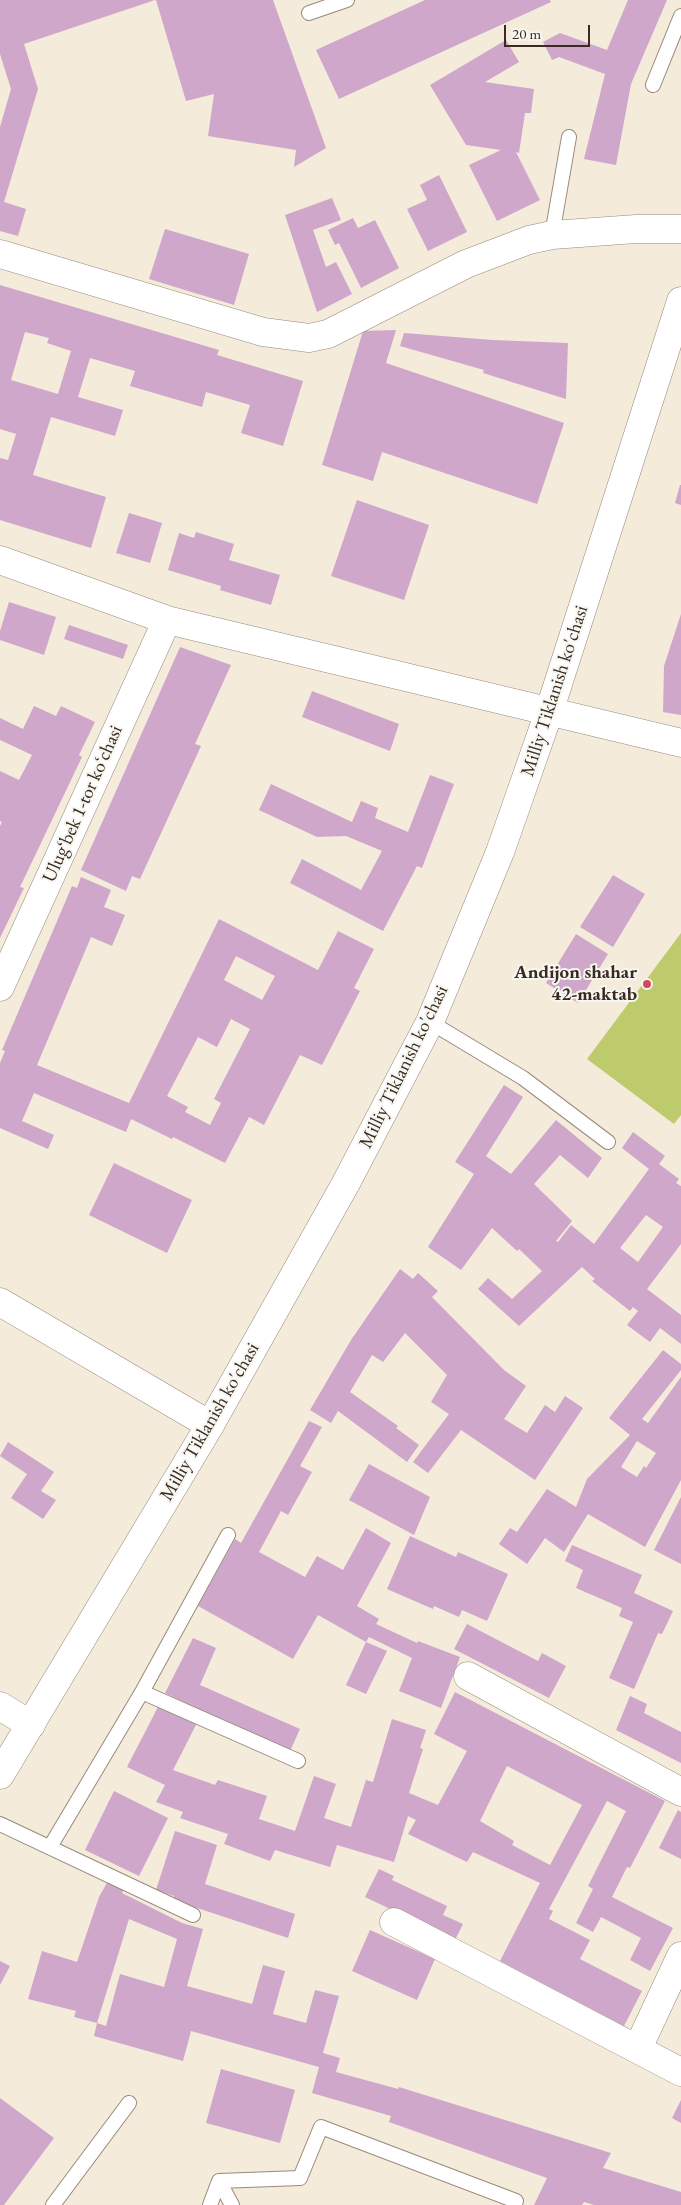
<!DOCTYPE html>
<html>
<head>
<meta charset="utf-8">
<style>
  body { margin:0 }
  #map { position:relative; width:681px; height:2205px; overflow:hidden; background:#f4ebdb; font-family:"EB Garamond",serif }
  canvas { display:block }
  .scale { position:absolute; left:504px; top:25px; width:86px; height:22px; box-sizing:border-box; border:2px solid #3b2a1e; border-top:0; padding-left:6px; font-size:15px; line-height:18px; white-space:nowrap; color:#3b2a1e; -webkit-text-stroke:4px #f6f6f2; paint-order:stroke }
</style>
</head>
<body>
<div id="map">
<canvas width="681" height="2205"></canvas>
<div class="scale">20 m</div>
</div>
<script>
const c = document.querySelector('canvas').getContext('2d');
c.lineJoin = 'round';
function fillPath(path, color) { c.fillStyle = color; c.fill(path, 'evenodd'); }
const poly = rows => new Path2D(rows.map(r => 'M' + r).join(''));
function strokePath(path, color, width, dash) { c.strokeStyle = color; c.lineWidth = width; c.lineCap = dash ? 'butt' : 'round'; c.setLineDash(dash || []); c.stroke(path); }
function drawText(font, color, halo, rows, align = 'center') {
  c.font = font + ' "EB Garamond",serif'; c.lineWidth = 4; c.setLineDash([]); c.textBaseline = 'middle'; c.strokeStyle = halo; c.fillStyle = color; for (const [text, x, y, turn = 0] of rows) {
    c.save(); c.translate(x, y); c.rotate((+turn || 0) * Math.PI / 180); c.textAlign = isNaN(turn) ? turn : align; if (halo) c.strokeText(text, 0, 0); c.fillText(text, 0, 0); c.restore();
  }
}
fillPath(poly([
  [681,933,681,1115,674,1124,587,1059]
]), '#bdcb6d');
fillPath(poly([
  [0,0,155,0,24,44,38,89,4,202,26,209,18,236,0,231,0,127,11,89,0,54],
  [156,0,273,0,326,148,294,167,296,150,208,136,214,94,186,101],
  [425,0,550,0,551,2,339,99,316,50],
  [628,0,667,0,631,84,616,165,584,159,605,74,559,57,552,60,543,42,560,33,607,50],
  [506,40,519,62,485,82,534,89,531,113,525,113,519,153,516,152,540,200,497,221,469,165,501,150,466,145,430,85],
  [439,175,467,232,428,251,407,209,427,200,420,185],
  [332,198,341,220,313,230,326,267,336,262,352,294,317,312,285,215],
  [353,218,358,228,375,220,399,268,361,288,339,243,335,245,328,230],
  [165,229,249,254,234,305,149,279],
  [0,285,219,350,217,355,303,381,283,446,241,433,250,405,206,392,202,407,130,386,135,371,90,358,78,397,123,410,115,436,51,417,33,475,106,497,91,548,0,520,0,458,8,460,16,434,0,429],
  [25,332,49,338,47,343,71,351,58,394,11,380],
  [396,330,386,363,564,423,537,504,382,452,373,481,322,465,363,331],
  [404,333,493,340,568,343,566,399,483,373,484,370,400,346],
  [680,485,681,485,681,505,675,503],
  [357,500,429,525,404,600,331,576],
  [129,513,162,523,150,563,116,553],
  [196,532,234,544,229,560,280,575,271,605,220,590,221,586,168,570,179,533,194,538],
  [9,602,56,617,44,655,0,640,0,631],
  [681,614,681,715,663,712,664,666],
  [69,625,128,645,123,659,64,639],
  [180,647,231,665,195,744,201,746,140,879,132,876,126,891,81,870],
  [312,691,399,724,390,751,302,717],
  [34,706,56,716,61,706,95,722,79,755,82,757,20,887,24,888,0,938,0,826,2,822,0,821,0,771,19,780,32,755,0,740,0,718,23,729],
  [430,775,454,784,422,868,417,866,383,931,290,883,302,859,361,890,382,851,346,836,317,837,259,810,271,784,352,822,361,801,378,808,375,818,408,832],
  [613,875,645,894,613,947,580,927],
  [81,877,111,890,104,907,125,915,112,946,91,937,37,1065,129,1103,219,919,318,970,338,931,374,949,354,988,360,991,322,1065,300,1055,264,1125,249,1117,225,1163,173,1137,172,1139,131,1119,126,1132,34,1093,22,1121,54,1135,48,1149,0,1128,0,1063,5,1051,2,1050,72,886,77,888],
  [236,956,275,976,262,1000,224,980],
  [231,1019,250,1029,214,1099,221,1103,210,1125,185,1112,188,1107,167,1096,198,1037,217,1047],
  [576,934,608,954,578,1003,546,983],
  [504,1085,523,1097,486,1156,511,1174,556,1120,602,1158,588,1178,560,1155,534,1184,572,1221,556,1241,558,1242,571,1225,594,1244,649,1169,622,1148,633,1132,665,1156,659,1164,679,1179,676,1183,681,1186,681,1244,647,1289,681,1315,681,1344,660,1328,650,1342,627,1325,638,1311,633,1307,630,1311,592,1281,595,1279,582,1267,519,1326,478,1289,488,1278,512,1299,542,1271,519,1249,517,1251,492,1228,461,1270,428,1247,474,1174,455,1162],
  [646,1215,663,1227,638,1262,620,1248],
  [114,1163,192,1200,167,1253,89,1215],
  [400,1269,413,1279,418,1273,438,1291,432,1297,504,1370,526,1386,504,1419,527,1433,545,1405,555,1412,565,1396,583,1408,535,1480,461,1430,428,1473,413,1462,449,1414,431,1402,447,1375,405,1333,383,1362,372,1355,350,1392,398,1426,396,1428,419,1445,407,1462,338,1411,331,1423,310,1410,351,1340],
  [663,1350,681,1364,681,1370,642,1419,648,1423,681,1377,681,1480,645,1547,588,1514,564,1552,545,1538,527,1564,499,1544,510,1528,517,1532,547,1489,576,1507,587,1479,630,1435,609,1418],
  [637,1441,656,1453,646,1468,644,1466,637,1477,621,1467],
  [309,1421,322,1427,300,1466,312,1472,288,1515,281,1511,259,1552,305,1577,317,1556,343,1570,366,1528,391,1543,357,1606,379,1619,376,1624,417,1643,418,1641,460,1657,441,1708,399,1691,412,1658,369,1637,366,1642,318,1615,293,1659,198,1606,235,1539,241,1543],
  [8,1442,54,1472,41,1491,56,1500,43,1519,11,1498,27,1474,0,1456],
  [369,1464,430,1497,414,1535,349,1500],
  [681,1497,681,1564,654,1550],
  [410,1536,456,1557,458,1552,508,1574,487,1621,462,1610,459,1617,434,1606,433,1609,387,1589],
  [572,1545,642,1575,634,1593,673,1611,662,1634,658,1633,634,1689,609,1678,633,1622,619,1616,622,1608,576,1588,583,1570,565,1561],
  [467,1624,538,1661,542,1653,566,1666,549,1698,454,1649],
  [193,1638,216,1648,200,1685,300,1729,290,1751,199,1712,200,1710,165,1693],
  [366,1642,387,1651,366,1694,346,1685],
  [455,1692,665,1801,630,1868,627,1867,612,1897,673,1928,650,1971,630,1960,641,1938,601,1917,593,1932,576,1923,593,1889,588,1886,626,1811,607,1801,549,1909,553,1911,549,1919,590,1940,580,1959,642,1991,624,2026,500,1961,540,1883,473,1852,467,1862,408,1834,416,1820,408,1816,394,1862,337,1845,330,1867,275,1850,270,1861,224,1844,228,1834,180,1818,183,1812,156,1802,165,1785,127,1767,159,1705,197,1723,173,1770,215,1785,218,1780,267,1796,259,1819,295,1831,314,1776,336,1784,324,1818,351,1827,366,1780,373,1782,392,1719,426,1730,420,1748,423,1749,409,1793,438,1805,467,1751,434,1734],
  [507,1766,582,1805,550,1865,512,1845,514,1841,480,1821],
  [630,1696,647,1704,644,1713,681,1732,681,1763,616,1730],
  [114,1791,168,1818,139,1876,85,1850],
  [678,1810,681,1812,681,1859,659,1848],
  [175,1831,217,1845,205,1884,295,1914,288,1938,173,1900,174,1896,156,1890],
  [379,1869,394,1876,392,1880,447,1906,443,1915,463,1924,455,1940,365,1897],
  [108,1881,124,1889,122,1893,182,1923,203,1929,187,1986,252,2004,263,1965,285,1971,273,2014,306,2023,315,1990,339,1996,323,2053,340,2058,336,2072,398,2089,399,2087,611,2153,603,2168,681,2192,681,2205,594,2205,584,2202,582,2205,534,2205,547,2178,389,2122,391,2116,312,2093,319,2067,191,2031,183,2061,94,2036,97,2023,106,2026,120,1974,164,1987,177,1939,129,1919,97,2023,74,2017,76,2011,28,1999,42,1951,77,1962,99,1897],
  [370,1930,435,1959,417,2000,352,1971],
  [0,1961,10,1966,0,1985],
  [221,2069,295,2090,280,2143,206,2123],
  [0,2098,54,2138,4,2205,0,2205],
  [681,2100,681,2123,672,2118]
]), '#cea7cb');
const lane = poly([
  [309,13,347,0],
  [653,85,681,16],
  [552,235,569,137],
  [430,1022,523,1078,608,1142],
  [142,1692,298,1761],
  [0,1824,193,1915],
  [50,1847,142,1692,228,1535],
  [219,2181,300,2178,321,2127,516,2201,514,2205],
  [219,2181,232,2205],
  [53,2205,129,2103],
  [210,2205,219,2181]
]);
const street = poly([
  [0,254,263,332,309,338,328,334,466,264,529,240,552,235,636,229,681,229],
  [0,560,167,620,681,743],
  [0,987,167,620],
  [0,1302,210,1425],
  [468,1676,681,1792],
  [0,1706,31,1725],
  [394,1922,681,2072],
  [638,2048,681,1956]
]);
const secondary = poly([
  [0,1775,210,1425,346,1183,430,1022,500,852,519,798,549,712,681,301]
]);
strokePath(lane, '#988a7c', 16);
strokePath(street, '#988a7c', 29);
strokePath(secondary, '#988a7c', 29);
strokePath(lane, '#fff', 14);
strokePath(street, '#fff', 28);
strokePath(secondary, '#fff', 28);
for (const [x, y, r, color] of [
  [647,984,5,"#d1495b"]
]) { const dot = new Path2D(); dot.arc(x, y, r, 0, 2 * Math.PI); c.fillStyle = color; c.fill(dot); strokePath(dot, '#f6f6f2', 2); }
drawText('19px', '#3b2a1e', '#f6f6f2', [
  ["Milliy Tiklanish ko'chasi",555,691,-72],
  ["Ulug‘bek 1-tor koʻchasi",83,804,-66],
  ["Milliy Tiklanish ko'chasi",404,1067,-64],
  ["Milliy Tiklanish ko'chasi",210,1422,-60]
]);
drawText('bold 19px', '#3b2a1e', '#f6f6f2', [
  ["Andijon shahar",637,973],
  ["42-maktab",637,995]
], 'right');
</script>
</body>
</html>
